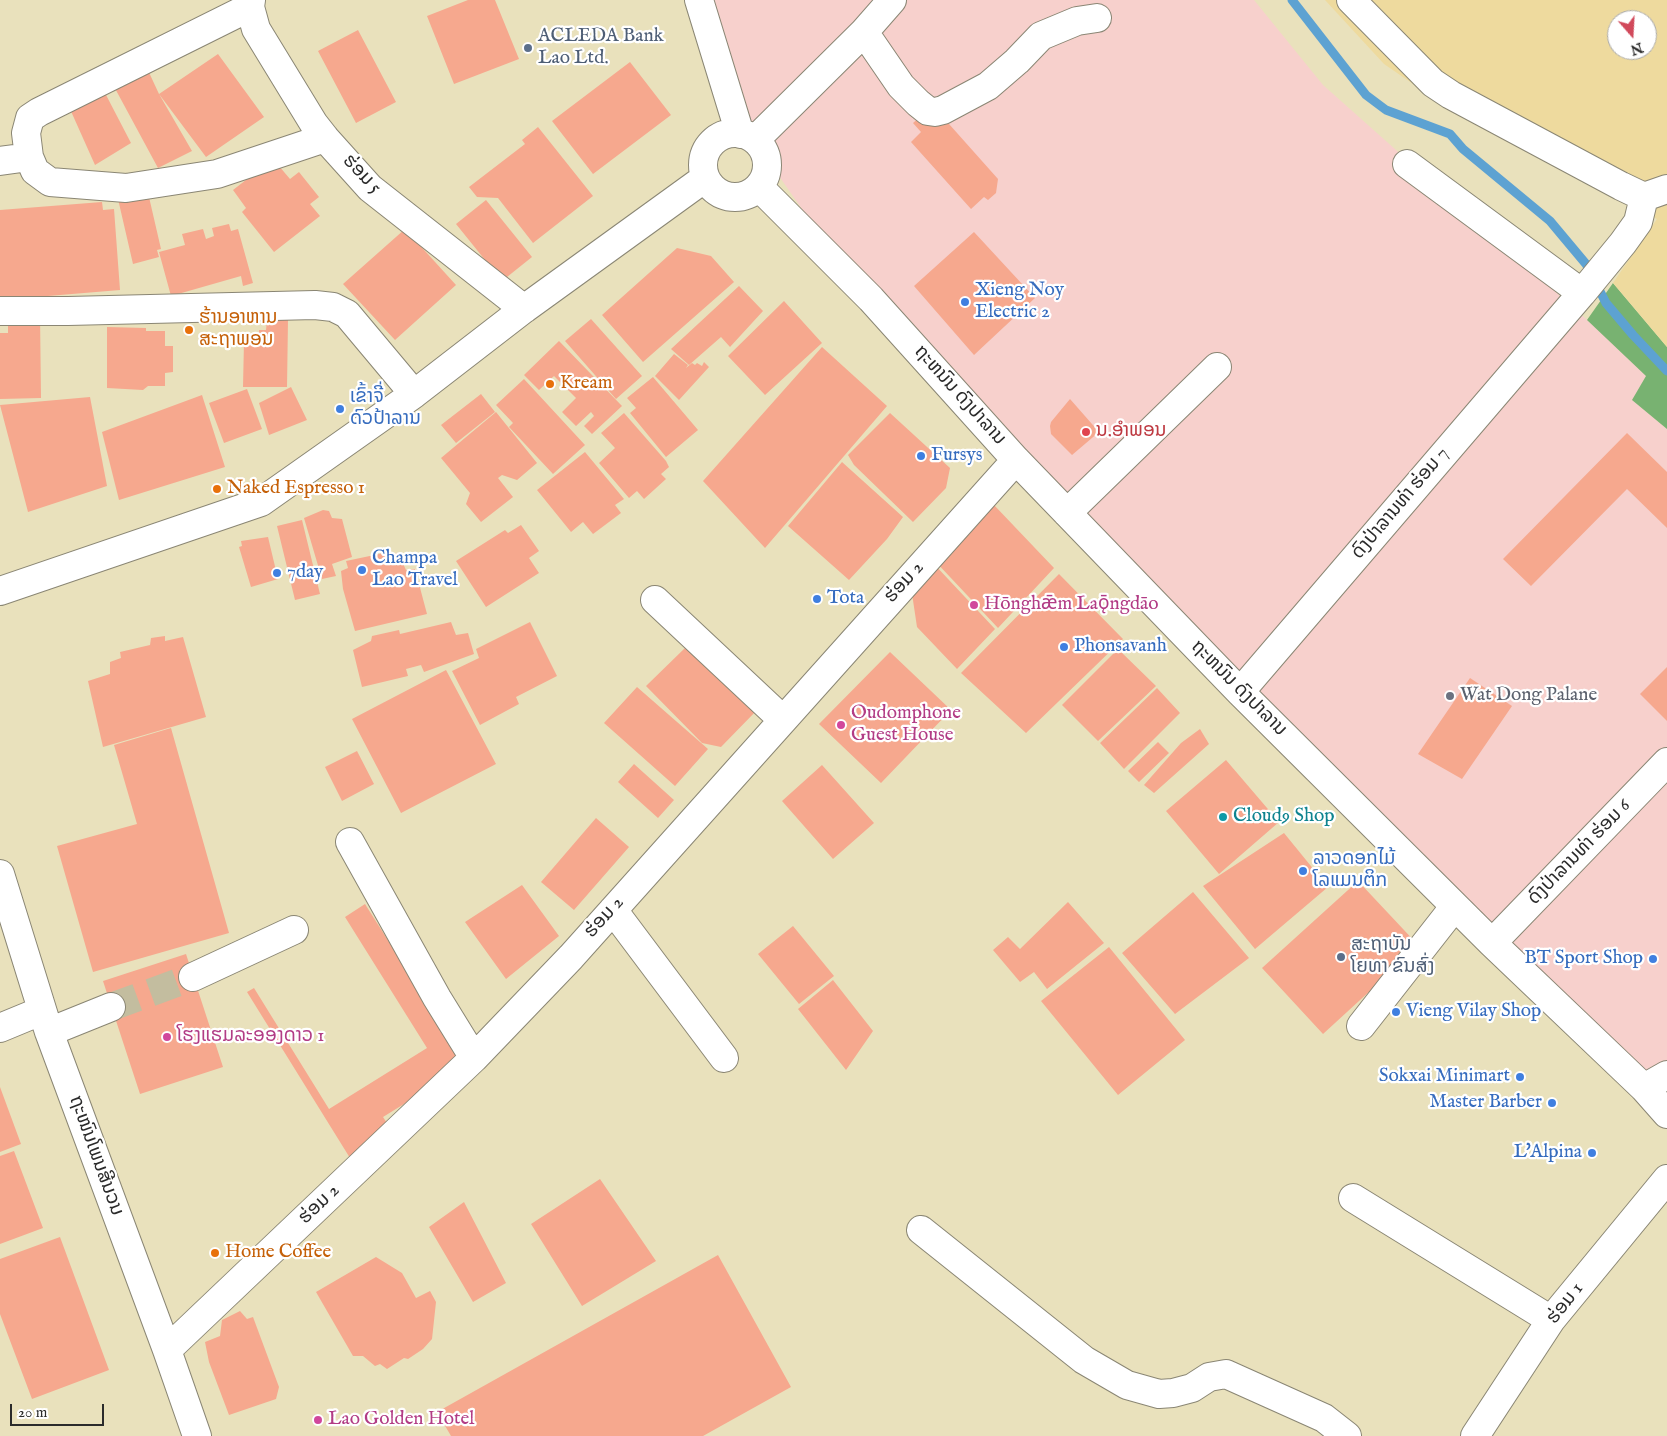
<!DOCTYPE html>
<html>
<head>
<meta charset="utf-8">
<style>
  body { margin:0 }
  #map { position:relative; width:1667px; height:1436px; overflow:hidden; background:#e9e1bc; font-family:"IM FELL English",serif }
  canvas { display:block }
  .north { position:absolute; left:1607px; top:10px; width:50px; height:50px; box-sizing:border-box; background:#fff; border:1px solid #aaa; border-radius:50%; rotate:161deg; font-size:14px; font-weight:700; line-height:20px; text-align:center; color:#2b2b2b }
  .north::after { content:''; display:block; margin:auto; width:18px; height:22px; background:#d1495b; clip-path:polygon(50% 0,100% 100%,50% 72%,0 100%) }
  .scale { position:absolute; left:10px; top:1404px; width:94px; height:22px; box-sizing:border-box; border:2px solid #2b2b2b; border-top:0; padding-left:6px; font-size:15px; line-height:18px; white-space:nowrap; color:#2b2b2b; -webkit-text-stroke:4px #fff; paint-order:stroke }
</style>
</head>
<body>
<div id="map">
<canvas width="1667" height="1436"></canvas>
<div class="north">N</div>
<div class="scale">20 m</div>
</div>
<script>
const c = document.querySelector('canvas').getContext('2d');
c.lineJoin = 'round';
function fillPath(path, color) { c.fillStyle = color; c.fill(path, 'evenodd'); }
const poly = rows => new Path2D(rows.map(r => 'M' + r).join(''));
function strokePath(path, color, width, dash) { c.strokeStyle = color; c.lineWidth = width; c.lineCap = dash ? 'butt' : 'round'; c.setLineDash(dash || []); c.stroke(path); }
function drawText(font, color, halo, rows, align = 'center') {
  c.font = font + ' "IM FELL English","Noto Sans Lao",serif'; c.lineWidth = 4.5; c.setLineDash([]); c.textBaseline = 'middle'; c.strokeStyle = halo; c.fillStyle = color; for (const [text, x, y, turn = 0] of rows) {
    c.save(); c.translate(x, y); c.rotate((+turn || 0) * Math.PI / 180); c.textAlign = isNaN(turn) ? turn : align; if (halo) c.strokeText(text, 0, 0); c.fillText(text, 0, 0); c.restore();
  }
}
fillPath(poly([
  [705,0,1254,0,1323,85,1595,327,1646,376,1633,400,1667,429,1667,1128,1520,981,875,314,756,143]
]), '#f7d0cc');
fillPath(poly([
  [1613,283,1667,347,1667,429,1632,400,1646,376,1587,320]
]), '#78b271');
fillPath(poly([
  [1325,0,1667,0,1667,347,1613,283,1657,219,1451,110,1384,64],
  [1617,20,1647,20,1647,50,1617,50]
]), '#eeda9e');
strokePath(poly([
  [1292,0,1366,95,1386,110,1450,134,1463,149,1550,221,1586,264,1606,303,1633,335,1667,371]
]), '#5da2d2', 9);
fillPath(poly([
  [468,0,495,0,519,59,454,84,427,16],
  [358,30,396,102,356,123,318,51],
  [218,54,264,117,206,157,159,94],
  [630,62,671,115,593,174,552,121],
  [146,66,159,94,192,151,158,168,111,81],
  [105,93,131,143,95,165,70,109],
  [926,112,941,115,998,179,996,193,988,200,984,197,971,209,911,142,921,132,913,123],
  [538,127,593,196,533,243,498,198,477,197,469,187,525,144,522,140],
  [273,159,290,179,299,172,319,197,310,204,320,216,274,252,242,212,246,208,233,190],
  [149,197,161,249,157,250,159,257,133,264,118,199],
  [486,200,532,257,502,281,456,224],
  [102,202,103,210,114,209,120,290,0,300,0,210],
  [229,224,231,231,238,229,253,283,243,286,241,276,171,296,159,252,185,245,182,234,203,229,206,239,214,236,212,228],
  [405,229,456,285,395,340,343,284],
  [974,232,1035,298,974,355,914,286],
  [677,248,711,256,734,282,643,362,602,315],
  [739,286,763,311,730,347,721,337,689,365,671,349],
  [784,301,822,343,765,395,728,356],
  [8,314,40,314,41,398,0,399,0,333,8,333],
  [591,319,642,376,616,399,565,341],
  [267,320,288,320,287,387,243,387,244,341,259,341,259,330,266,330],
  [107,327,146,328,146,331,165,331,165,346,173,346,173,372,165,373,165,386,148,386,143,390,107,388],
  [559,341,622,406,592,434,584,426,594,416,591,412,576,426,562,412,576,398,554,376,539,390,524,375],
  [822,347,887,406,765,548,703,481],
  [674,354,688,365,686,368,692,363,695,365,697,363,702,366,704,362,709,367,679,400,655,376],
  [653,377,698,430,666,457,630,413,636,408,627,398],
  [524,379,585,445,553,474,509,427,513,423,496,405],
  [291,387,307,420,269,435,259,403],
  [247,389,262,429,224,443,209,403],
  [481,394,495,412,456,443,441,425],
  [202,395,225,467,119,500,102,432],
  [90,397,107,486,28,512,0,405],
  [1070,399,1099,432,1072,455,1051,434,1050,426,1051,422],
  [496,412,537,463,517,480,502,475,498,478,513,497,481,522,466,504,470,493,441,458],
  [624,413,666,461,669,467,661,474,666,479,644,499,637,491,629,498,599,463,615,448,601,433],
  [890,413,950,468,946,488,913,522,854,465,848,455],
  [1627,433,1667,472,1667,528,1627,489,1531,586,1503,559],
  [585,452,624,499,615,505,621,513,593,534,583,522,571,532,537,490],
  [842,462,903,517,887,539,849,580,788,526],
  [994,505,1054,568,998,628,934,560],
  [323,510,329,511,332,518,342,519,352,557,332,564,336,576,322,579,304,518],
  [302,520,320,594,295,600,277,526],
  [521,525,539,551,529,558,539,573,486,607,456,561,505,530,508,533],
  [268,537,278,579,251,587,239,547,242,546,241,541],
  [384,553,387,555,398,553,406,570,415,569,427,614,355,631,343,589,341,571,348,568,346,561],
  [934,564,995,629,957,669,917,627,911,587],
  [1059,574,1123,639,1026,733,961,673],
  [451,622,456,635,468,633,474,654,424,672,421,665,406,669,408,676,362,687,353,650,371,641,372,636,399,630,400,634],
  [530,622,557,676,516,697,519,704,480,725,452,671,479,658,476,649],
  [165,636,165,641,183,637,206,717,103,747,88,681,110,674,110,662,121,658,120,652,150,645,151,638],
  [685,648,758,709,721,747,702,743,646,686],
  [1118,649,1156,686,1098,741,1062,705],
  [890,652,951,710,881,783,819,724],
  [1667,667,1667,721,1640,694],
  [446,670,496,764,401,813,352,719],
  [1470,678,1512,706,1462,779,1418,754],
  [637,687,708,749,675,786,604,723],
  [1157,688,1180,713,1124,769,1100,743],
  [171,728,229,933,93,972,57,846,137,824,114,745],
  [1200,729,1209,744,1154,793,1144,785,1181,743],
  [1158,742,1169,753,1139,782,1128,771],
  [357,751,374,784,342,801,325,767],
  [1226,760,1279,822,1219,874,1166,811],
  [634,764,674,800,658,818,618,782],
  [822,765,874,823,833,859,782,801],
  [596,818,629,847,574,910,541,882],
  [1284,833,1328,887,1255,949,1203,886],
  [1358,881,1419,946,1323,1034,1262,968],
  [522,885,559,936,506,979,465,922],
  [1193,892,1249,958,1175,1014,1122,953],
  [1068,902,1104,943,1047,989,1034,972,1020,982,993,950,1008,937,1020,949],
  [365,904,467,1065,383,1117,392,1131,350,1158,247,992,254,988,329,1109,427,1048,345,917],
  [793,926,834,976,799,1004,758,954],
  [1109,947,1185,1040,1118,1095,1041,1001],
  [186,954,223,1067,140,1094,103,981],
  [833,980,873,1031,846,1070,798,1009],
  [0,1087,21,1144,0,1152],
  [14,1151,43,1228,0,1244,0,1156],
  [600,1179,656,1261,582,1306,531,1224],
  [464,1202,506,1283,473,1302,429,1227],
  [60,1237,109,1370,32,1399,0,1314,0,1259],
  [718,1255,791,1387,703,1436,451,1436,437,1412],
  [376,1257,402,1273,416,1298,430,1291,436,1302,432,1339,423,1349,408,1359,404,1358,387,1369,380,1364,375,1366,363,1356,353,1356,316,1292],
  [240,1311,247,1319,253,1317,279,1387,276,1399,229,1415,209,1362,205,1342,220,1336,222,1320]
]), '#f6a88e');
strokePath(poly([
  [111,1007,193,977]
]), '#c3bd9f', 28, [28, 14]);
const minor = poly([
  [251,0,250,7,256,29,314,124,325,138,370,188,524,309],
  [699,0,740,134],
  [1351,0,1433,83,1451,95,1621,186,1644,197,1667,189],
  [250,7,39,112,30,118,26,133,29,157,35,171,50,182,126,188,217,174,325,138],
  [864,32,901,86,918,103,928,111,935,112,943,110,988,86,1017,61,1041,36,1077,21,1097,18],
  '703 165a32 32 0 1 1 64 0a32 32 0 1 1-64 0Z',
  [755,140,864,32,892,0],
  [0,161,29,157],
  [759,187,871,299,1016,460,1240,692,1492,943,1644,1088,1667,1114],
  [1582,293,1623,243,1638,222,1644,197],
  [0,311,68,311,315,305,333,307,347,314,414,394],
  [1067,513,1217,367],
  [0,591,261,502,414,394,524,309,705,178],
  [655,600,783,720],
  [1240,692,1582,293,1407,164],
  [350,842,437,998,474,1058],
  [0,874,49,1032,167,1350,197,1436],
  [613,910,724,1058],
  [1492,943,1667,762],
  [193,977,294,930],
  [1361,1026,1455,906],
  [0,1028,41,1011],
  [49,1032,111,1007],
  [1644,1088,1667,1075],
  [1353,1198,1551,1320],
  [921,1230,1084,1360,1127,1385,1159,1394,1173,1393,1192,1388,1209,1377,1226,1374,1324,1418,1347,1436],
  [167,1350,474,1058,571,957,1016,460],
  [1475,1436,1551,1320,1667,1179]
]);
strokePath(minor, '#8a8674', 30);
strokePath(minor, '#fff', 28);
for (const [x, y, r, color] of [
  [528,48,5,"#5c6f8a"],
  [965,302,5,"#3f7fe0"],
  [189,330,5,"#e8710a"],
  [550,384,5,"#e8710a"],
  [340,409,5,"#3f7fe0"],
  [1086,432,5,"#e0444e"],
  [921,456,5,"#3f7fe0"],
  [217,489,5,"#e8710a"],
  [362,570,5,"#3f7fe0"],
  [277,573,5,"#3f7fe0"],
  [817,599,5,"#3f7fe0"],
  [974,605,5,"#d1479c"],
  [1064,647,5,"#3f7fe0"],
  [1450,696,5,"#6b7280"],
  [841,725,5,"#d1479c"],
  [1223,817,5,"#0f9aa8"],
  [1303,871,5,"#3f7fe0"],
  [1341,957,5,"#5c6f8a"],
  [1653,959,5,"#3f7fe0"],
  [1396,1012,5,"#3f7fe0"],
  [167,1037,5,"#d1479c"],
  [1520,1077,5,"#3f7fe0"],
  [1552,1103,5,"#3f7fe0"],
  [1592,1153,5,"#3f7fe0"],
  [215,1253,5,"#e8710a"],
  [318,1420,5,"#d1479c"]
]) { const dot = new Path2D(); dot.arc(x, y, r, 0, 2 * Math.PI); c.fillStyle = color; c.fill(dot); strokePath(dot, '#fff', 2); }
drawText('19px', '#4e5e75', '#fff', [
  ["ACLEDA Bank",538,37],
  ["Lao Ltd.",538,59],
  ["ສະຖາບັນ",1351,946],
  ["ໂຍທາ ຂົນສົ່ງ",1351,968]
], 'left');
drawText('19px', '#2b2b2b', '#fff', [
  ["ຮ່ອມ 5",361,175,46],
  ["ຖະຫນົນ ດົງປາລານ",959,396,48],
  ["ດົງປ່າລານທ່າ ຮ່ອມ 7",1401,504,-50],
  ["ຮ່ອມ 2",905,583,-48],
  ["ຖະຫນົນ ດົງປາລານ",1238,689,45],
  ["ດົງປ່າລານທ່າ ຮ່ອມ 6",1580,853,-46],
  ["ຮ່ອມ 2",605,918,-48],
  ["ຖະໜົນໂພນສີນວນ",95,1156,70],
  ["ຮ່ອມ 2",320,1205,-44],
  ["ຮ່ອມ 1",1566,1304,-52]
]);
drawText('19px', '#366cbe', '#fff', [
  ["Xieng Noy",975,291],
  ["Electric 2",975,313],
  ["ເຂົ້າຈີ່",350,398],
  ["ດົວປ້າລານ",350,420],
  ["Fursys",931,456],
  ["Champa",372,559],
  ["Lao Travel",372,581],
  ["7day",287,573],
  ["Tota",827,599],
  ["Phonsavanh",1074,647],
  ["ລາວດອກໄມ້",1313,860],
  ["ໂລແມນຕິກ",1313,882],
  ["BT Sport Shop",1643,959,"right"],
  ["Vieng Vilay Shop",1406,1012],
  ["Sokxai Minimart",1510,1077,"right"],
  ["Master Barber",1542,1103,"right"],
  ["L'Alpina",1582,1153,"right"]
], 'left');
drawText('19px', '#c56008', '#fff', [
  ["ຮ້ານອາຫານ",199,319],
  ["ສະຖາພອນ",199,341],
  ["Kream",560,384],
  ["Naked Espresso 1",227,489],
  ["Home Coffee",225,1253]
], 'left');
drawText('19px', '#be3a42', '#fff', [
  ["ນ.ອຳພອນ",1096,432]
], 'left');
drawText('19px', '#b23c85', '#fff', [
  ["Hōnghǣm Laǭngdāo",984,605],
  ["Oudomphone",851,714],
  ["Guest House",851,736],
  ["ໂຮງແຮມລະອອງດາວ 1",177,1037],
  ["Lao Golden Hotel",328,1420]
], 'left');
drawText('19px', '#5b616d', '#fff', [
  ["Wat Dong Palane",1460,696]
], 'left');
drawText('19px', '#0d838f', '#fff', [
  ["Cloud9 Shop",1233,817]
], 'left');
</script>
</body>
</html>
